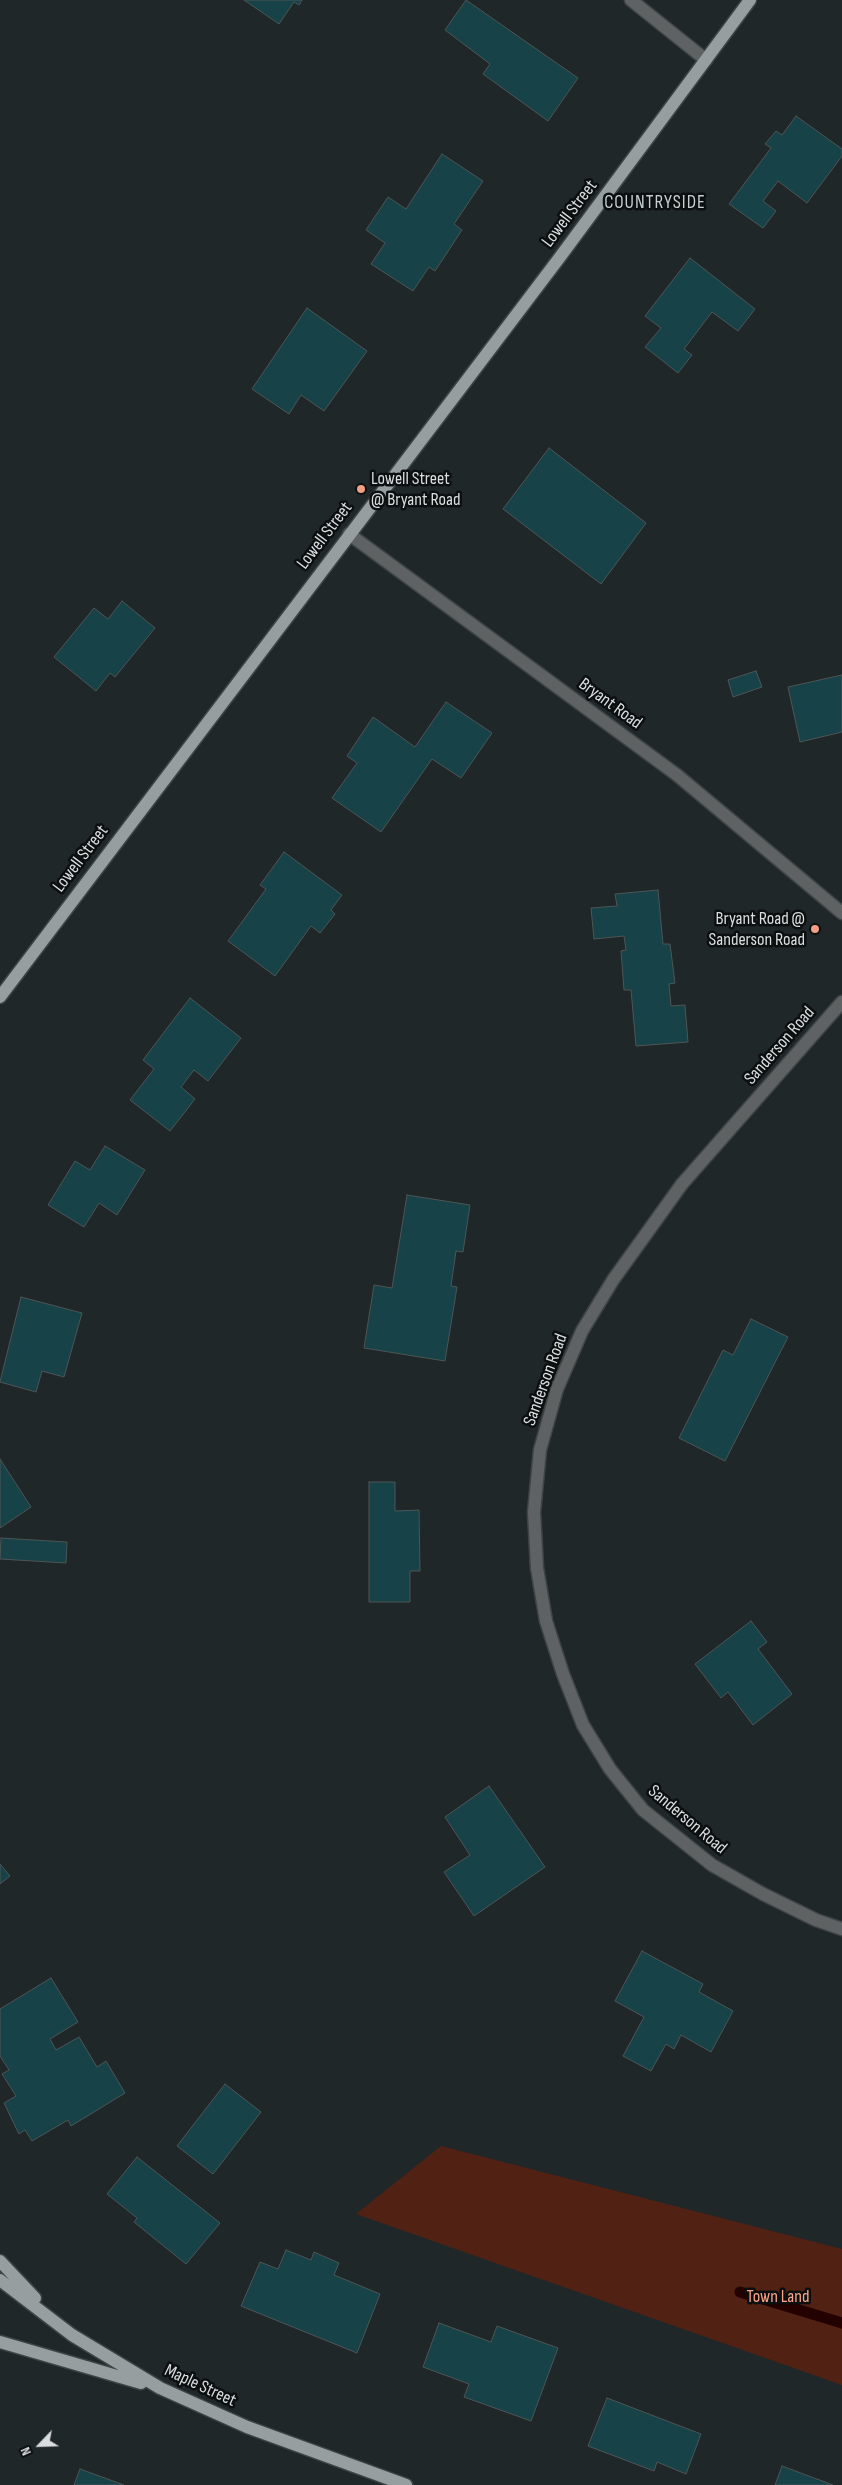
<!DOCTYPE html>
<html>
<head>
<meta charset="utf-8">
<style>
  body { margin:0 }
  #map { position:relative; width:842px; height:2485px; overflow:hidden; background:#202728; font-family:"Sofia Sans Condensed",sans-serif }
  canvas { display:block }
  .north { position:absolute; left:15px; top:2420px; width:50px; height:50px; -webkit-text-stroke:4px #0c0f0f; paint-order:stroke; rotate:246deg; font-size:14px; font-weight:700; line-height:20px; text-align:center; color:#dadedf }
  .north::after { content:''; display:block; margin:auto; width:18px; height:22px; background:#dadedf; clip-path:polygon(50% 0,100% 100%,50% 72%,0 100%) }
</style>
</head>
<body>
<div id="map">
<canvas width="842" height="2485"></canvas>
<div class="north">N</div>
</div>
<script>
const c = document.querySelector('canvas').getContext('2d');
c.lineJoin = 'round';
function fillPath(path, color) { c.fillStyle = color; c.fill(path, 'evenodd'); }
const poly = rows => new Path2D(rows.map(r => 'M' + r).join(''));
function strokePath(path, color, width, dash) { c.strokeStyle = color; c.lineWidth = width; c.lineCap = dash ? 'butt' : 'round'; c.setLineDash(dash || []); c.stroke(path); }
function drawText(font, color, halo, rows, align = 'center') {
  c.font = font + ' "Sofia Sans Condensed",sans-serif'; c.lineWidth = 5; c.setLineDash([]); c.textBaseline = 'middle'; c.strokeStyle = halo; c.fillStyle = color; for (const [text, x, y, turn = 0] of rows) {
    c.save(); c.translate(x, y); c.rotate((+turn || 0) * Math.PI / 180); c.textAlign = isNaN(turn) ? turn : align; if (halo) c.strokeText(text, 0, 0); c.fillText(text, 0, 0); c.restore();
  }
}
fillPath(poly([
  [441,2146,842,2249,842,2385,356,2214]
]), '#512113');
strokePath(poly([
  [740,2292,842,2323]
]), '#230100', 11);
const building = poly([
  [244,0,302,0,299,5,294,2,279,24,244,0],
  [466,0,578,78,548,121,483,74,490,64,445,30,466,0],
  [796,116,842,149,842,156,807,203,778,181,763,201,776,211,763,228,729,204,771,148,765,144,776,131,782,135,796,116],
  [442,154,483,181,454,224,462,230,435,271,429,267,413,291,371,264,385,243,366,230,388,197,406,209,442,154],
  [690,258,755,309,738,331,712,312,684,349,692,355,678,373,645,347,661,328,645,316,690,258],
  [307,308,367,351,324,411,301,395,289,414,252,389,307,308],
  [549,448,646,523,601,584,503,509,549,448],
  [122,601,155,628,115,677,110,673,96,691,54,657,94,608,108,619,122,601],
  [756,671,762,687,733,697,728,680,756,671],
  [842,675,842,732,800,742,788,687,842,675],
  [446,702,492,733,461,778,432,759,381,832,332,798,357,763,347,756,373,717,415,747,446,702],
  [284,852,342,895,331,910,335,914,320,933,311,926,275,976,228,941,266,889,260,885,284,852],
  [658,890,663,944,670,944,675,983,669,984,671,1006,685,1005,688,1042,636,1046,631,990,624,990,621,951,626,950,624,936,594,939,591,908,617,906,615,894,658,890],
  [190,998,241,1038,208,1081,194,1070,181,1087,195,1099,170,1131,130,1100,154,1069,143,1060,190,998],
  [105,1146,145,1170,117,1215,99,1203,84,1227,48,1205,75,1161,90,1170,105,1146],
  [407,1195,470,1205,463,1252,456,1251,451,1286,457,1287,445,1361,364,1348,374,1285,392,1288,407,1195],
  [21,1297,82,1313,64,1377,42,1371,36,1392,0,1382,21,1297],
  [751,1319,788,1337,725,1461,679,1438,723,1350,733,1355,751,1319],
  [0,1459,31,1507,0,1528,0,1459],
  [369,1482,395,1482,395,1511,419,1510,420,1571,410,1571,410,1602,369,1602,369,1482],
  [1,1538,67,1542,66,1563,0,1559,1,1538],
  [751,1621,767,1642,758,1649,792,1694,753,1725,728,1692,721,1698,695,1664,751,1621],
  [489,1786,545,1867,474,1916,444,1872,470,1855,445,1817,489,1786],
  [0,1864,10,1876,0,1884,0,1864],
  [642,1951,703,1984,699,1992,733,2011,711,2052,681,2035,674,2049,666,2044,651,2071,623,2056,644,2017,615,2001,642,1951],
  [51,1978,78,2022,50,2039,56,2050,79,2037,97,2067,106,2061,125,2093,71,2126,68,2120,32,2141,25,2130,19,2134,4,2103,16,2096,2,2074,9,2070,0,2056,0,2009,51,1978],
  [225,2084,261,2112,213,2174,177,2146,225,2084],
  [137,2157,220,2223,186,2264,134,2222,137,2218,107,2194,137,2157],
  [286,2250,311,2260,314,2252,339,2263,334,2275,380,2294,357,2353,241,2306,260,2262,278,2269,286,2250],
  [439,2323,491,2342,497,2326,558,2348,531,2421,464,2397,469,2384,423,2367,439,2323],
  [607,2398,701,2434,686,2474,657,2462,654,2471,588,2446,607,2398],
  [782,2466,833,2485,775,2485,782,2466],
  [80,2469,124,2485,74,2485,80,2469]
]);
fillPath(building, '#164248');
strokePath(building, '#4e5556', 1);
const minor = poly([
  [631,0,706,60],
  [349,534,677,775,842,913],
  [842,1002,682,1184,613,1280,582,1331,557,1389,540,1450,534,1512,537,1568,546,1621,563,1674,583,1725,610,1769,643,1810,712,1865,763,1894,816,1920,842,1929]
]);
const major = poly([
  [0,997,560,257,750,0],
  [0,2261,35,2298],
  [0,2280,72,2335,160,2388,247,2427,406,2485],
  [0,2342,141,2383]
]);
strokePath(minor, '#3e4445', 15);
strokePath(major, '#3e4445', 15);
strokePath(minor, '#5e6262', 12);
strokePath(major, '#979e9f', 12);
for (const [x, y, r, color] of [
  [361,489,5,"#f39f86"],
  [815,929,5,"#f39f86"]
]) { const dot = new Path2D(); dot.arc(x, y, r, 0, 2 * Math.PI); c.fillStyle = color; c.fill(dot); strokePath(dot, '#0c0f0f', 2); }
drawText('18px', '#dadedf', '#0c0f0f', [
  ["Lowell Street",570,214,-53],
  ["Lowell Street",325,536,-53],
  ["Bryant Road",610,704,36],
  ["Lowell Street",81,859,-53],
  ["Sanderson Road",780,1046,-49],
  ["Sanderson Road",546,1380,-70],
  ["Sanderson Road",687,1820,40],
  ["Maple Street",200,2386,25]
]);
drawText('18px', '#dadedf', '#0c0f0f', [
  ["Lowell Street",371,479],
  ["@ Bryant Road",371,500],
  ["Bryant Road @",805,919,"right"],
  ["Sanderson Road",805,940,"right"]
], 'left');
drawText('18px', '#fca48a', '#0c0f0f', [
  ["Town Land",778,2297]
]);
c.letterSpacing = '1px';
drawText('19px', '#c6ced0', '#0c0f0f', [
  ["COUNTRYSIDE",655,203]
]);
c.letterSpacing = '0px';
</script>
</body>
</html>
